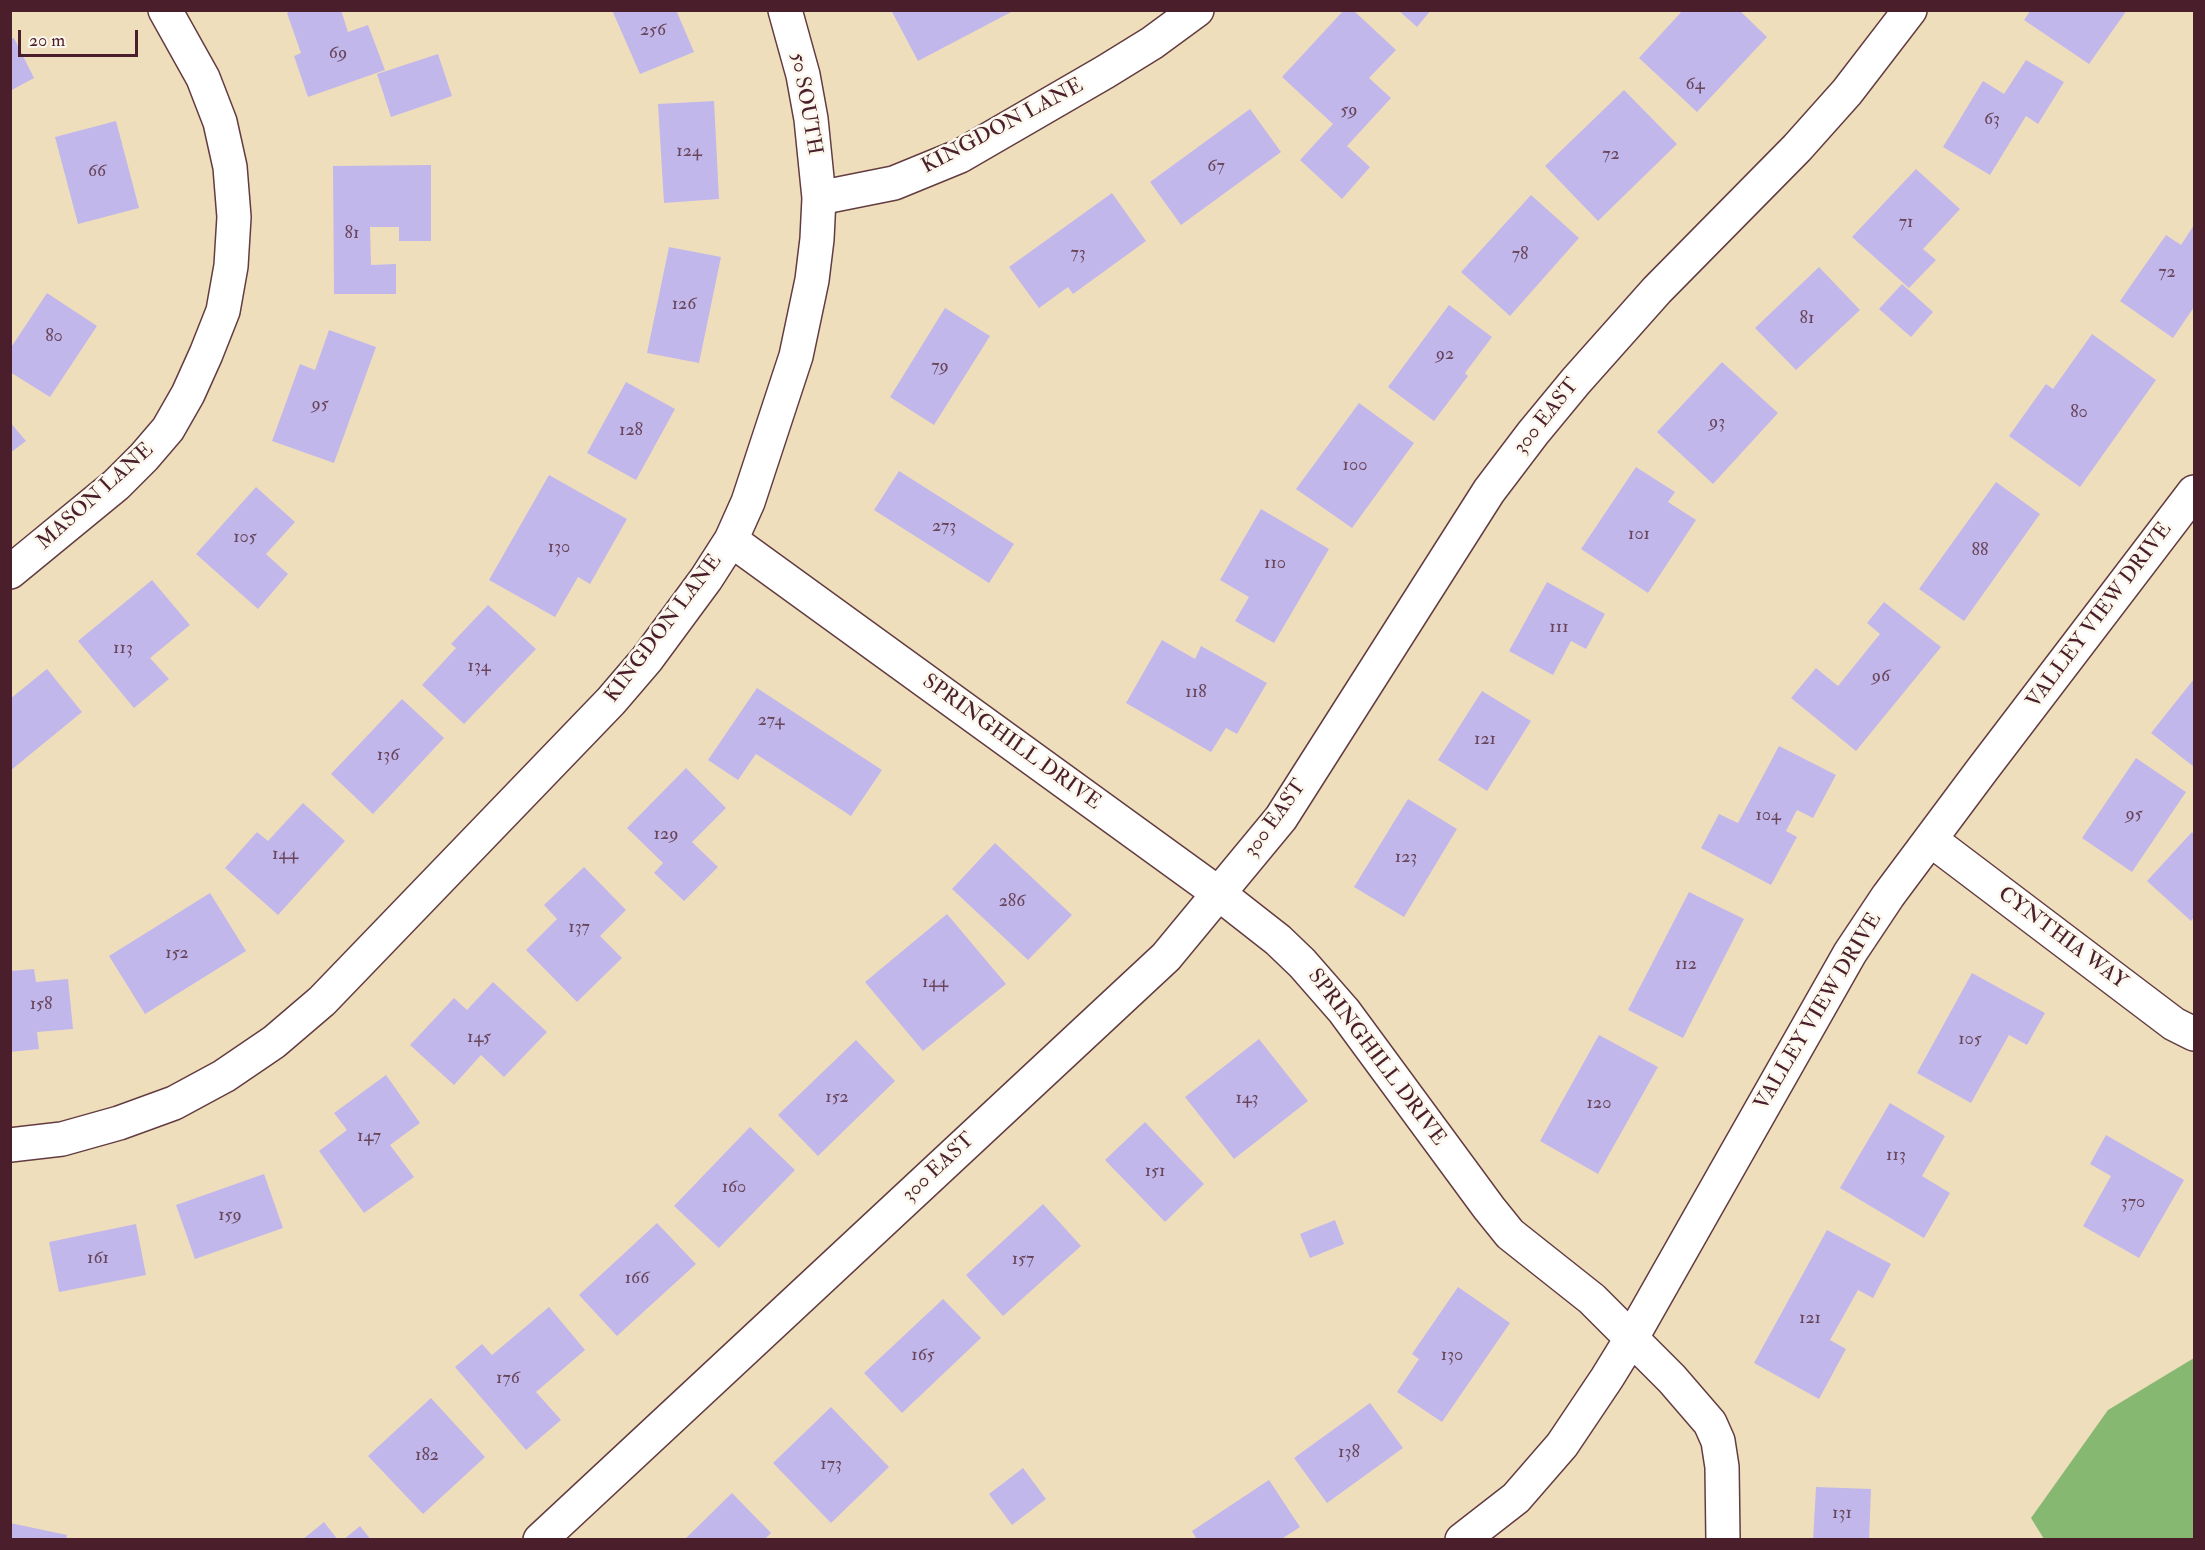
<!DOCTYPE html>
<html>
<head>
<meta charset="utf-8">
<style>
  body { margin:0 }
  #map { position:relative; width:2205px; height:1550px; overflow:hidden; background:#efdebc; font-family:"IM FELL Double Pica",serif }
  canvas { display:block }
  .frame { position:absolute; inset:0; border:12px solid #4a1f2b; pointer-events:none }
  .scale { position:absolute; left:18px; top:30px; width:120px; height:27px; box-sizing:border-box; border:3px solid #4a1f2b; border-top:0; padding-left:8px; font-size:18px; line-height:21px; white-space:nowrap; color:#4a1f2b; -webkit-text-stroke:4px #fbf7ec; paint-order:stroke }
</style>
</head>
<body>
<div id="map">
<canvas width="2205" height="1550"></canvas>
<div class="frame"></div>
<div class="scale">20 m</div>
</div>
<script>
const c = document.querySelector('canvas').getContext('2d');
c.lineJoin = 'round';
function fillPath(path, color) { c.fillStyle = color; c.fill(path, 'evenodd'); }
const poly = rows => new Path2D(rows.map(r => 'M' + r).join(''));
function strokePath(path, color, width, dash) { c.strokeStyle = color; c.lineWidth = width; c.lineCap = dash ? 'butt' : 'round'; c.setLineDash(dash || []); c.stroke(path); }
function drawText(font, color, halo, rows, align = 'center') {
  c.font = font + ' "IM FELL Double Pica",serif'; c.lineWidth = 5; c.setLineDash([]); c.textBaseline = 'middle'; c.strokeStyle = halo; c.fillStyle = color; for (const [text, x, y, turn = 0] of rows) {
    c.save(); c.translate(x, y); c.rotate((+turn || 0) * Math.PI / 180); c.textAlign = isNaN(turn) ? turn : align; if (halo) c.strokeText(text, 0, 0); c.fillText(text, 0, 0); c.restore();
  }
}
fillPath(poly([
  [2194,1358,2194,1539,2044,1539,2031,1518,2108,1410]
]), '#86b872');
fillPath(poly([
  [293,10,341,10,348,32,368,25,385,70,308,97,294,56,301,53,287,13],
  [612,10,676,10,694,52,640,74],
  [891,10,1015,10,918,61],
  [1344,10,1353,10,1396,50,1369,78,1391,98,1347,146,1370,167,1342,199,1300,160,1333,124,1282,77],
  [1398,10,1431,10,1417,27],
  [1683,10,1739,10,1767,37,1697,112,1639,58],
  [2031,10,2127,10,2089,64,2024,20],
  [14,38,34,78,10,91,10,39],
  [438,54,452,96,391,117,377,74],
  [2026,60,2064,82,2038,124,2026,116,1990,175,1943,147,1983,81,2004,94],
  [1624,90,1677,144,1598,221,1545,166],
  [714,101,719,199,664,203,658,104],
  [1250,109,1281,152,1181,225,1150,182],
  [116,121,139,208,78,224,55,137],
  [431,165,431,241,399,241,399,227,370,227,371,265,396,264,396,294,334,294,333,166],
  [1916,169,1960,209,1923,249,1936,260,1909,288,1852,237],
  [1112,193,1146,241,1073,294,1068,287,1039,308,1009,267],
  [1531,195,1579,238,1510,316,1461,272],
  [2194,225,2194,307,2173,338,2120,301,2166,235,2181,245],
  [669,247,721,257,699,363,647,353],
  [1819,267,1860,310,1796,370,1755,328],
  [1902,284,1933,312,1911,337,1879,309],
  [47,293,97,326,50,397,10,372,10,349],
  [1449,305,1492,337,1465,373,1468,376,1434,421,1388,387],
  [945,308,990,336,934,425,890,397],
  [329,330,376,347,334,463,272,441,300,364,315,370],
  [2092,334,2156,380,2080,487,2009,436,2046,384,2053,389],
  [1722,362,1778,413,1713,484,1657,432],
  [626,382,675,409,636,480,587,453],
  [1359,403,1414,443,1352,528,1296,489],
  [10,422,26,441,10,453],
  [1636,467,1675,492,1668,502,1696,520,1648,593,1581,549],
  [899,471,1014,544,989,583,874,510],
  [549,475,627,519,590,584,578,577,555,617,489,580],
  [1996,482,2040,514,1964,621,1919,589],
  [256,487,295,522,266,554,288,574,258,609,196,554],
  [1261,509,1329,549,1274,643,1235,621,1249,597,1220,580],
  [152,580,190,625,150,658,169,679,134,708,78,641],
  [1547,582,1605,614,1586,649,1571,641,1553,675,1509,651],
  [1884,602,1941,647,1856,751,1791,698,1816,668,1838,686,1880,634,1867,623],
  [488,605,536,649,464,724,422,685,456,648,451,644],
  [1162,640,1195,659,1201,646,1267,683,1237,734,1226,728,1211,752,1126,703],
  [47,669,82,712,10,771,10,699],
  [2194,679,2194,767,2151,733],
  [757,688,882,770,851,816,756,754,738,780,708,760],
  [1482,691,1531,721,1487,791,1438,760],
  [402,699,444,738,373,814,331,774],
  [1779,746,1836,775,1813,818,1797,810,1786,831,1797,837,1771,885,1701,848,1719,814,1738,823],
  [2136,758,2186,792,2132,872,2082,838],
  [686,768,726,808,692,842,718,867,684,901,654,873,663,863,627,828],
  [1408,799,1457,829,1404,917,1354,887],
  [303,803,345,841,278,915,225,868,257,832,268,841],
  [2192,832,2194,835,2194,917,2191,921,2147,881],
  [995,843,1072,915,1028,960,952,889],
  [584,867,626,910,600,936,622,958,577,1002,526,950,557,919,544,905],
  [1689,892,1744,919,1683,1038,1628,1010],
  [210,893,246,951,145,1014,109,956],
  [947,914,1006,984,923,1051,865,982],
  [34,969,36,982,68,979,73,1029,37,1032,39,1049,10,1052,10,971],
  [1972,973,2045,1013,2027,1045,2009,1035,1971,1103,1917,1073],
  [493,982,547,1032,504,1077,481,1055,454,1085,410,1045,454,998,467,1010],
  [1599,1035,1658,1067,1598,1174,1540,1141],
  [1259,1039,1308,1101,1234,1159,1185,1097],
  [856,1040,895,1081,818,1156,778,1115],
  [386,1075,420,1123,390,1145,414,1177,364,1213,319,1151,347,1130,334,1113],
  [1890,1103,1945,1136,1922,1176,1950,1193,1924,1238,1840,1188],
  [1145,1122,1204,1184,1165,1222,1105,1160],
  [750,1127,795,1170,719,1248,674,1206],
  [2106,1135,2184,1180,2139,1258,2083,1226,2111,1176,2090,1164],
  [264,1174,283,1228,195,1259,176,1205],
  [1043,1204,1081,1246,1003,1316,966,1275],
  [1335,1220,1344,1244,1310,1258,1300,1234],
  [657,1223,696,1264,617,1336,579,1295],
  [136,1224,146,1275,59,1292,49,1242],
  [1827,1230,1891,1264,1873,1298,1858,1290,1830,1340,1846,1349,1819,1399,1754,1363],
  [1458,1287,1510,1323,1442,1422,1397,1392,1419,1359,1412,1354],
  [943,1299,981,1338,902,1413,864,1373],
  [549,1307,585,1350,536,1392,561,1420,526,1450,455,1367,482,1344,492,1355],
  [431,1398,485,1457,423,1514,368,1456],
  [1370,1403,1403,1448,1327,1503,1294,1458],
  [831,1407,889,1467,831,1523,773,1463],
  [1023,1468,1046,1499,1012,1525,989,1494],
  [1269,1480,1300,1527,1280,1540,1197,1540,1192,1531],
  [1816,1487,1871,1489,1869,1540,1813,1540],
  [732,1493,771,1533,764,1540,684,1540],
  [324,1522,338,1540,302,1540],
  [10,1523,67,1535,66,1540,10,1540],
  [360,1526,371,1540,343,1540]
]), '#c2b7eb');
const street = poly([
  [785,10,803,75,811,119,819,198],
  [731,540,1218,893,1278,940,1302,963,1344,1011,1489,1208,1510,1234,1592,1299,1672,1379,1710,1423,1718,1441,1722,1467,1723,1540],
  [10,572,116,485,144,457,168,429,188,394,206,354,223,311,231,266,234,217,230,167,220,122,203,78,165,10],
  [1931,840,2174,1024,2194,1034],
  [10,1145,62,1139,119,1123,174,1103,224,1076,274,1042,322,1001,611,701,647,659,706,579,731,540,748,502,796,356,812,280,817,239,819,198,894,183,960,156,1105,72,1152,43,1197,10],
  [540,1540,1166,957,1281,818,1489,491,1533,433,1576,381,1657,290,1797,148,1847,92,1910,10],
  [1462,1540,1516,1498,1562,1445,1607,1378,1631,1339,1850,953,1888,896,1982,770,2194,492]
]);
strokePath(street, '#633c41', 36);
strokePath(street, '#fff', 33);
drawText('18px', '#68455b', null, [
  ["256",653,31],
  ["69",338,54],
  ["64",1695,85],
  ["59",1349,111],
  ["63",1992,120],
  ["124",689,152],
  ["72",1611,155],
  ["67",1216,167],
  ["66",97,172],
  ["71",1906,223],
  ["81",352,234],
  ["73",1078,254],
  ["78",1520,255],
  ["72",2167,273],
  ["126",684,305],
  ["81",1807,319],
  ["80",54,337],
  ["92",1445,355],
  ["79",940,367],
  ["95",320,405],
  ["80",2079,413],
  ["93",1717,423],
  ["128",631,431],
  ["100",1355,466],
  ["273",944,527],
  ["101",1639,535],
  ["105",245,538],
  ["130",559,548],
  ["88",1980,551],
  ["110",1275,564],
  ["111",1559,628],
  ["113",123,649],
  ["134",479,667],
  ["96",1881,677],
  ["118",1196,693],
  ["274",771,721],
  ["121",1485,740],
  ["136",388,756],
  ["95",2134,815],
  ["104",1768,816],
  ["129",666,835],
  ["144",285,855],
  ["123",1406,858],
  ["286",1012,902],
  ["137",579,928],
  ["152",177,954],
  ["112",1686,965],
  ["144",935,983],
  ["158",41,1005],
  ["145",479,1038],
  ["105",1970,1040],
  ["152",837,1098],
  ["143",1247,1099],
  ["120",1599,1104],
  ["147",369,1137],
  ["113",1896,1156],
  ["151",1155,1172],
  ["160",734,1188],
  ["370",2133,1203],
  ["159",230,1216],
  ["161",98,1259],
  ["157",1023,1260],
  ["166",637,1279],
  ["121",1810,1319],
  ["165",923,1356],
  ["130",1452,1356],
  ["176",508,1379],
  ["138",1349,1453],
  ["182",427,1456],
  ["173",831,1465],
  ["131",1842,1514]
]);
drawText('21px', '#4a1f2b', '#fbf7ec', [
  ["50 SOUTH",805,104,80],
  ["KINGDON LANE",1003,127,-28],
  ["300 EAST",1547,417,-51],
  ["MASON LANE",96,497,-42],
  ["VALLEY VIEW DRIVE",2100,616,-53],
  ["KINGDON LANE",664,629,-53],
  ["SPRINGHILL DRIVE",1011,743,36],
  ["300 EAST",1276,819,-54],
  ["CYNTHIA WAY",2062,939,37],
  ["VALLEY VIEW DRIVE",1819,1012,-59],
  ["SPRINGHILL DRIVE",1376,1058,53],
  ["300 EAST",939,1168,-43]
]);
</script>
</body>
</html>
